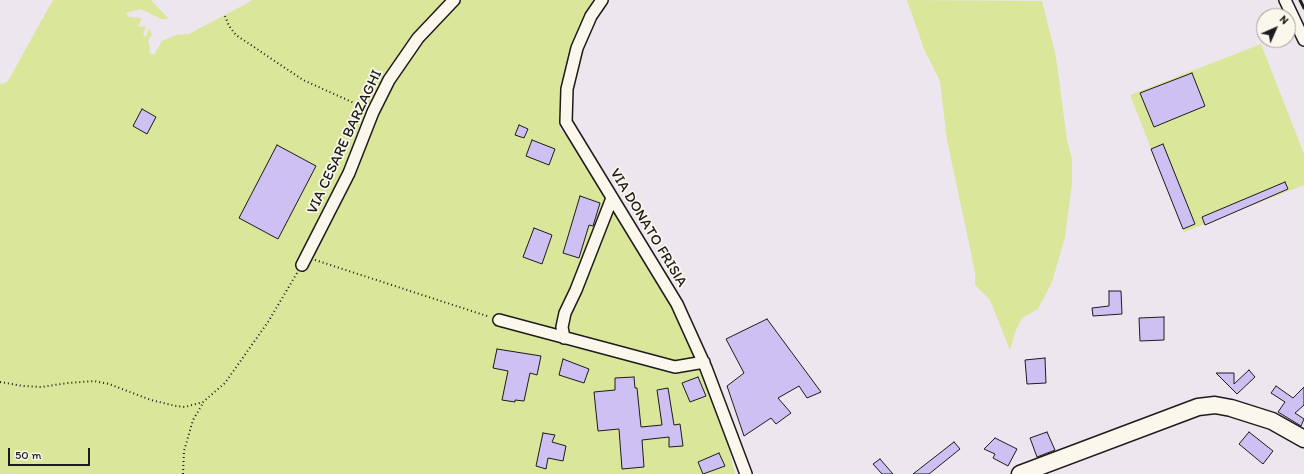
<!DOCTYPE html>
<html>
<head>
<meta charset="utf-8">
<style>
  body { margin:0 }
  #map { position:relative; width:1304px; height:474px; overflow:hidden; background:#eee6ee; font-family:Itim,sans-serif }
  canvas { display:block }
  .north { position:absolute; left:1256px; top:8px; width:40px; height:40px; box-sizing:border-box; background:#fbf7ec; border:1px solid #a29f99; border-radius:50%; rotate:45deg; font-size:11px; font-weight:700; line-height:16px; text-align:center; color:#1c1c1c }
  .north::after { content:''; display:block; margin:auto; width:14px; height:18px; background:#1c1c1c; clip-path:polygon(50% 0,100% 100%,50% 72%,0 100%) }
  .scale { position:absolute; left:8px; top:448px; width:82px; height:18px; box-sizing:border-box; border:2px solid #1c1c1c; border-top:0; padding-left:5px; font-size:12px; line-height:14px; white-space:nowrap; color:#1c1c1c; -webkit-text-stroke:3px #fbf7ec; paint-order:stroke }
</style>
</head>
<body>
<div id="map">
<canvas width="1304" height="474"></canvas>
<div class="north">N</div>
<div class="scale">50 m</div>
</div>
<script>
const c = document.querySelector('canvas').getContext('2d');
c.lineJoin = 'round';
function fillPath(path, color) { c.fillStyle = color; c.fill(path, 'evenodd'); }
const poly = rows => new Path2D(rows.map(r => 'M' + r).join(''));
function strokePath(path, color, width, dash) { c.strokeStyle = color; c.lineWidth = width; c.lineCap = dash ? 'butt' : 'round'; c.setLineDash(dash || []); c.stroke(path); }
function drawText(font, color, halo, rows, align = 'center') {
  c.font = font + ' Itim,sans-serif'; c.lineWidth = 3.5; c.setLineDash([]); c.textBaseline = 'middle'; c.strokeStyle = halo; c.fillStyle = color; for (const [text, x, y, turn = 0] of rows) {
    c.save(); c.translate(x, y); c.rotate((+turn || 0) * Math.PI / 180); c.textAlign = isNaN(turn) ? turn : align; if (halo) c.strokeText(text, 0, 0); c.fillText(text, 0, 0); c.restore();
  }
}
fillPath(poly([
  [53,0,151,0,169,19,161,19,141,9,126,13,129,17,142,18,138,27,146,26,143,35,146,37,149,28,152,35,148,41,150,48,149,52,154,55,162,41,176,35,189,34,253,0,596,0,583,20,560,85,560,129,571,139,691,338,727,441,735,474,0,474,0,83,3,84,8,81],
  [907,0,1042,1,1056,57,1067,140,1072,159,1072,183,1065,237,1052,282,1038,309,1022,318,1015,332,1010,350,990,300,975,285,975,272,947,140,940,81,924,49],
  [1261,44,1304,154,1304,185,1184,232,1130,95]
]), '#dae699');
const building = poly([
  [1192,73,1205,106,1154,127,1140,93,1192,73],
  [142,109,156,117,147,134,133,126,142,109],
  [519,125,528,129,524,138,515,135,519,125],
  [532,140,555,149,549,165,526,156,532,140],
  [1163,144,1195,224,1183,229,1151,149,1163,144],
  [277,145,316,166,278,239,239,218,277,145],
  [1285,182,1288,189,1205,225,1202,217,1285,182],
  [580,196,600,203,593,226,589,225,579,258,563,253,580,196],
  [534,228,552,235,542,264,523,257,534,228],
  [1109,291,1121,291,1122,314,1093,316,1092,308,1109,306,1109,291],
  [1164,317,1164,340,1140,341,1139,318,1164,317],
  [767,319,821,392,807,398,799,386,778,398,791,413,776,424,771,418,744,436,727,386,744,373,726,339,767,319],
  [497,349,541,356,537,375,530,373,524,401,515,400,515,402,502,400,508,371,493,368,497,349],
  [1045,358,1046,383,1027,384,1025,360,1045,358],
  [563,359,589,369,584,383,559,375,563,359],
  [1249,370,1255,377,1237,394,1216,373,1234,373,1234,384,1249,370],
  [634,377,635,388,637,388,641,427,662,425,657,390,668,388,674,425,680,424,683,446,669,447,669,437,642,440,644,467,622,469,619,429,598,431,594,392,615,390,615,378,634,377],
  [698,377,706,396,690,402,682,383,698,377],
  [1276,386,1293,398,1304,387,1304,405,1295,413,1304,419,1301,426,1278,412,1285,402,1271,393,1276,386],
  [1047,432,1055,450,1037,457,1030,438,1047,432],
  [1249,432,1273,451,1263,464,1239,444,1249,432],
  [543,433,555,435,552,442,566,446,563,461,548,458,546,469,536,466,543,433],
  [995,438,1017,449,1008,466,993,458,995,454,984,449,995,438],
  [954,442,960,449,929,474,913,474,954,442],
  [719,453,725,466,703,474,698,462,719,453],
  [880,459,893,474,882,474,873,464,880,459]
]);
fillPath(building, '#cec0f2');
strokePath(building, '#1c1c1c', 1);
const street = poly([
  [602,0,591,16,577,48,567,89,566,122,677,304,706,368,746,474],
  [1285,0,1304,40],
  [302,265,349,173,373,112,389,80,418,38,454,0],
  [499,320,675,367,704,362],
  [564,338,562,327,565,313,576,290,612,198]
]);
const secondary = poly([
  [1020,474,1198,407,1215,405,1231,408,1272,421,1304,439]
]);
strokePath(street, '#1c1c1c', 14);
strokePath(secondary, '#1c1c1c', 19);
strokePath(poly([
  [225,16,229,26,236,35,303,80,363,107],
  [315,260,490,317],
  [0,382,23,386,41,387,68,383,94,381,109,384,151,400,176,406,185,407,203,402,225,383,268,322,297,273],
  [183,474,184,451,193,420,203,403]
]), '#1c1c1c', 2, [1, 3]);
strokePath(street, '#fbf7ec', 11);
strokePath(secondary, '#fbf7ec', 16);
strokePath(poly([
  [1300,0,1304,8]
]), '#1c1c1c', 3);
drawText('15px', '#1c1c1c', '#fbf7ec', [
  ["VIA CESARE BARZAGHI",345,142,-65],
  ["VIA DONATO FRISIA",648,228,59]
]);
</script>
</body>
</html>
